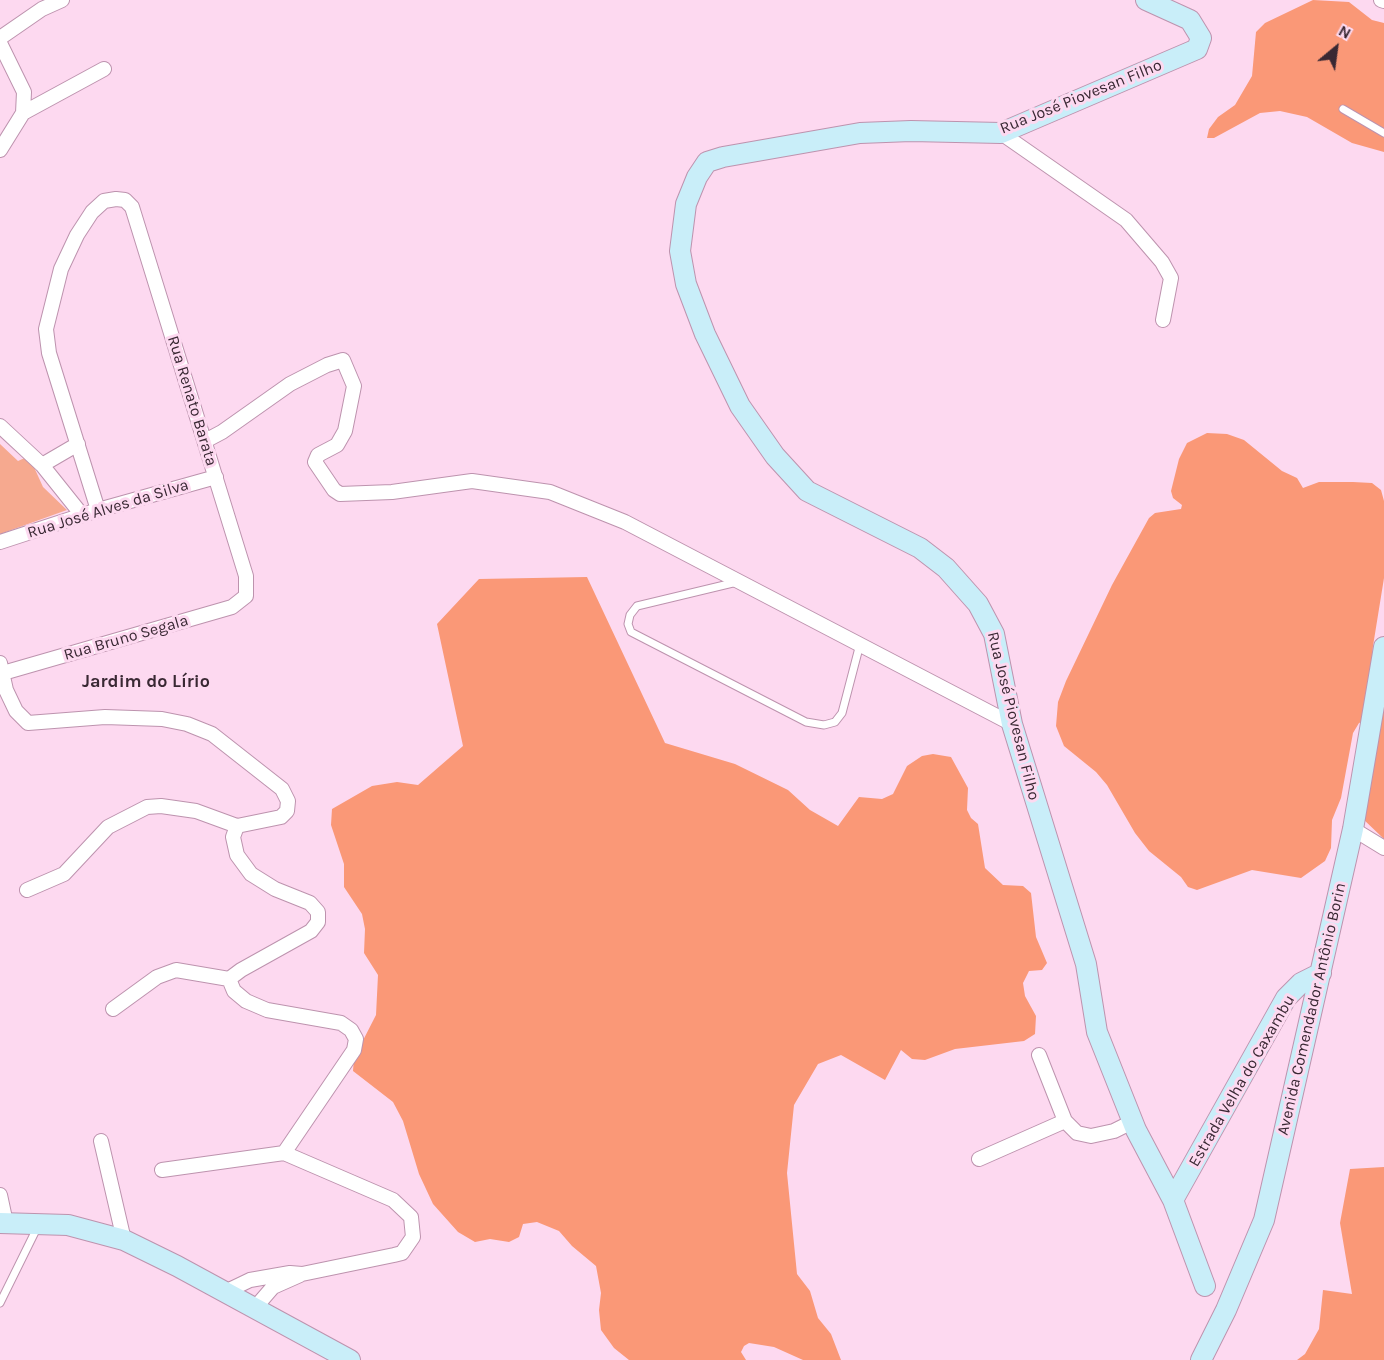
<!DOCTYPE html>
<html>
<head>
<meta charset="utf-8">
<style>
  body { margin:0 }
  #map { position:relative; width:1384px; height:1360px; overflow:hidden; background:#fdd9f0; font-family:Karla,sans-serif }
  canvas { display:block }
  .north { position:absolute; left:1306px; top:18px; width:60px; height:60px; -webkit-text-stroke:4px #fdd9f0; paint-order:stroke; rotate:29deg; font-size:16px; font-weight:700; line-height:24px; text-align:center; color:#392833 }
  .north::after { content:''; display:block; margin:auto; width:21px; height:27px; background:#392833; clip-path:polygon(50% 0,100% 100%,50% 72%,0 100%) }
</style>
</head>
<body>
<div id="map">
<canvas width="1384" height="1360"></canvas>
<div class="north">N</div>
</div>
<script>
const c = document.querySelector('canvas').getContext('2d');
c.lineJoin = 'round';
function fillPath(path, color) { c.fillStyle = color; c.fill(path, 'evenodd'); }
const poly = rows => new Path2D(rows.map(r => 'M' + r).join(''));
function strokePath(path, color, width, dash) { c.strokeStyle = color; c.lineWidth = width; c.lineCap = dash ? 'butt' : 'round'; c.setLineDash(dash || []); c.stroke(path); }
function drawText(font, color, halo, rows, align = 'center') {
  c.font = font + ' Karla,sans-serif'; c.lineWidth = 6; c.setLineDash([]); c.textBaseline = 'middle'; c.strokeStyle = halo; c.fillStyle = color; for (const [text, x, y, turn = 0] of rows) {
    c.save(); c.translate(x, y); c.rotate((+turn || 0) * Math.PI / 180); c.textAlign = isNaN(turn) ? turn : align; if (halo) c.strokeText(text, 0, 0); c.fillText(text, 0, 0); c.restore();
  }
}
fillPath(poly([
  [0,444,18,461,29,456,43,487,67,510,0,534]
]), '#f6a98f');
fillPath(poly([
  [1313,0,1349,2,1372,20,1384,23,1384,152,1352,143,1307,117,1280,111,1260,113,1214,138,1207,138,1209,129,1218,117,1235,105,1252,76,1256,32,1265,23],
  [1207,433,1227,434,1244,440,1282,471,1297,478,1303,488,1319,482,1353,482,1372,483,1381,490,1384,501,1384,578,1373,646,1370,684,1384,657,1384,839,1362,818,1362,722,1359,723,1353,733,1341,798,1332,820,1331,848,1325,861,1301,878,1252,870,1197,890,1188,887,1181,877,1149,851,1135,833,1107,785,1096,772,1064,746,1056,726,1058,702,1066,681,1112,585,1149,518,1155,513,1181,509,1182,505,1173,498,1171,491,1179,459,1187,443],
  [587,577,665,743,735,764,788,790,810,810,838,826,859,797,882,799,893,794,907,766,922,756,933,754,951,757,968,788,967,810,971,818,978,824,985,868,1003,885,1023,886,1031,893,1036,937,1047,963,1042,970,1029,971,1023,983,1025,996,1036,1016,1035,1034,1024,1041,955,1049,925,1060,912,1059,901,1050,885,1080,841,1055,818,1064,794,1105,787,1173,797,1274,810,1291,818,1318,831,1334,841,1360,803,1360,774,1347,749,1343,744,1346,741,1352,746,1360,629,1360,614,1348,601,1330,599,1310,601,1293,596,1266,572,1246,559,1231,537,1222,523,1224,519,1237,509,1242,490,1239,475,1242,458,1232,433,1204,419,1174,403,1121,393,1102,353,1071,354,1058,376,1015,378,975,364,953,365,929,362,914,344,887,344,864,331,825,332,809,372,786,397,782,418,785,463,746,437,624,479,579],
  [1384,1167,1384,1360,1297,1360,1305,1354,1319,1329,1323,1290,1352,1294,1340,1223,1350,1169]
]), '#fa9877');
const lane = poly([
  [1343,109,1384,133],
  [737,582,637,606,630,615,628,624,631,632,806,722,824,725,835,722,842,713,860,644],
  [0,1303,37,1228]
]);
const street = poly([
  [1381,0,1384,1],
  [0,38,42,9,62,0],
  [0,43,24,92,23,113],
  [1001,133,1126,220,1162,262,1171,278,1163,320],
  [0,150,23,113,104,69],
  [0,426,42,465,82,515],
  [205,441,222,432,290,384,327,365,343,360,354,386,345,431,337,445,318,455,315,462,334,490,340,494,392,492,472,481,550,492,625,522,1012,724],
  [42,465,78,444],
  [0,542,98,510,216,477],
  [0,663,6,690,16,711,28,723,105,717,162,719,187,724,212,734,282,789,288,801,287,811,281,817,237,826,196,811,161,806,147,807,108,827,64,874,27,890],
  [3,673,232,607,246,596,246,576,132,207,125,200,116,199,104,201,92,212,77,235,61,269,46,329,49,353,98,510],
  [1353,829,1384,848],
  [229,979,234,991,246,1001,267,1010,341,1023,351,1030,356,1039,354,1050,284,1153],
  [229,979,241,970,311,931,318,922,318,912,310,903,275,889,251,874,237,855,233,837,237,826],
  [113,1009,157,977,176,970,229,979],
  [1039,1055,1065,1121,1077,1133,1091,1136,1114,1131,1132,1122],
  [101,1141,124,1240],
  [979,1159,1065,1121],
  [162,1170,284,1153],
  [0,1195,6,1223],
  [225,1292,250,1280,290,1273,302,1274,394,1255,402,1253,413,1237,411,1217,393,1200,284,1153],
  [254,1309,273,1287,300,1275]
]);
const secondary = poly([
  [1146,0,1190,20,1201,38,1197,49,1001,133,911,131,860,133,723,157,707,162,697,177,686,204,680,251,686,284,705,334,740,406,775,456,807,491,920,548,946,568,978,604,994,634,1012,724,1086,964,1097,1032,1136,1130,1173,1200,1205,1286],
  [1173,1200,1286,998,1301,983,1321,973],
  [0,1223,68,1225,124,1240,177,1266,350,1360],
  [1201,1360,1226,1310,1264,1220,1353,829,1384,647]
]);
strokePath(lane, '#bd93ae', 9);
strokePath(street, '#bd93ae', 16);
strokePath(secondary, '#bd93ae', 22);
strokePath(lane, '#fff', 7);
strokePath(street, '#fff', 14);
strokePath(secondary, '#c9eef9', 20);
drawText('16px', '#392833', '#fdd9f0', [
  ["Rua José Piovesan Filho",1081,97,-22],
  ["Rua Renato Barata",192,401,73],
  ["Rua José Alves da Silva",108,509,-17],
  ["Rua Bruno Segala",126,638,-16],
  ["Rua José Piovesan Filho",1013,716,76],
  ["Avenida Comendador Antônio Borin",1312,1009,-77],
  ["Estrada Velha do Caxambu",1242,1081,-60]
]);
drawText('bold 18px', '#392833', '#fdd9f0', [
  ["Jardim do Lírio",146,682]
]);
</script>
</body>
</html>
